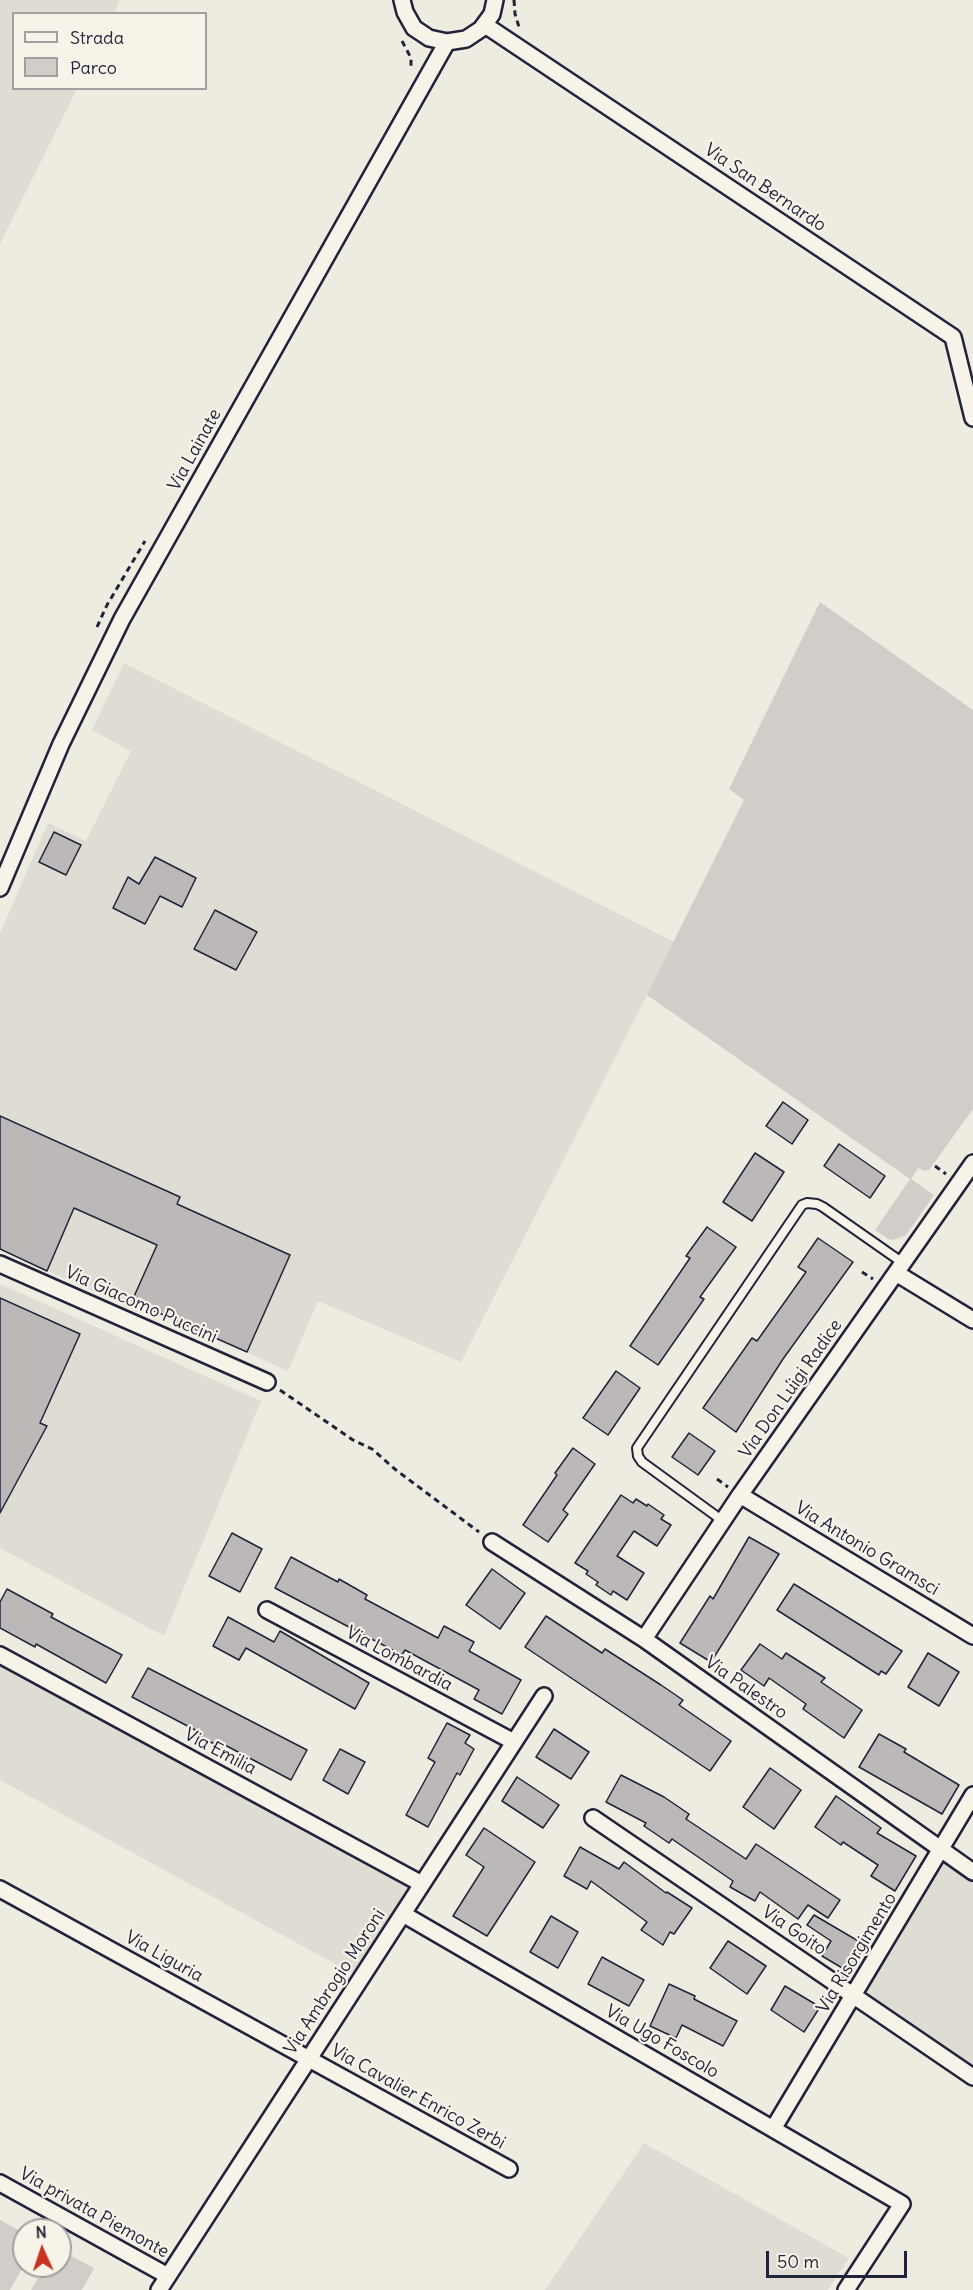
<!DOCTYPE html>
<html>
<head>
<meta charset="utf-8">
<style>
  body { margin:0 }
  #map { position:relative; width:973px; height:2290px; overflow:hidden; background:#eeebe1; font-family:Delius,sans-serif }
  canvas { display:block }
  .legend { position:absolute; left:12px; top:12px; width:195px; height:78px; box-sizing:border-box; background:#f7f3e8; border:2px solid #a29fa3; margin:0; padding:8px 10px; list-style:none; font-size:18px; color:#22223b }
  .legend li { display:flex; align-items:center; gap:12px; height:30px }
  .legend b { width:30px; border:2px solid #a29fa3 }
  .north { position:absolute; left:12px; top:2218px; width:60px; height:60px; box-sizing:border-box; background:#f7f3e8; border:2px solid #a29fa3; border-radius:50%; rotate:357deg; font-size:16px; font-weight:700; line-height:24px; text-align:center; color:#22223b }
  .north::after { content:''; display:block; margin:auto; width:21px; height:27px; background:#c8321e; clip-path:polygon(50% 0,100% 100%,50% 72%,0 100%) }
  .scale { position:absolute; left:766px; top:2251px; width:141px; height:27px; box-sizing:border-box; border:3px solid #22223b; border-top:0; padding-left:8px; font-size:18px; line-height:21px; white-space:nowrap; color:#22223b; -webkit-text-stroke:4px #f7f3e8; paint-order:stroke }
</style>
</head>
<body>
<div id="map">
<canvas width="973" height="2290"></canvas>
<ul class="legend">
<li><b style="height:8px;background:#f7f3e8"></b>Strada</li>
<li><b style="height:16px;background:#d1cdc9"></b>Parco</li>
</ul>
<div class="north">N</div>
<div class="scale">50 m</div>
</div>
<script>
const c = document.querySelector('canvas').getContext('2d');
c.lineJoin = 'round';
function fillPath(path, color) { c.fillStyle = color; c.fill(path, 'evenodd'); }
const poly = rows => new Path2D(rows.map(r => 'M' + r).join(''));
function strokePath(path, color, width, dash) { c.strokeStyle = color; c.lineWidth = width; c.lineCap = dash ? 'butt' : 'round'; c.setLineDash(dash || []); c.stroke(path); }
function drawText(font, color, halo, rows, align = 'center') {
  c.font = font + ' Delius,sans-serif'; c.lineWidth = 4.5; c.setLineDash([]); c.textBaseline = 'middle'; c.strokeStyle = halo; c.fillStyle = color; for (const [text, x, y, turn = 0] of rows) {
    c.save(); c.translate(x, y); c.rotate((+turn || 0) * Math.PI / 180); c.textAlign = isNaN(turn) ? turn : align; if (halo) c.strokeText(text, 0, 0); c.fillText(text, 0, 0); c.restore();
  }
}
fillPath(poly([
  [0,0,120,0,114,13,14,14,14,88,77,89,0,244],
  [124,663,674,942,461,1362,318,1301,288,1371,133,1301,130,1308,0,1249,0,933,48,823,86,841,131,751,92,730],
  [0,1284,261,1401,164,1636,0,1548],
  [0,1656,420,1884,359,1977,0,1780],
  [944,1857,973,1877,973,2069,862,1994],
  [644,2143,849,2258,828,2290,545,2290]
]), '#dfdcd4');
fillPath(poly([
  [820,602,973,710,973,1109,929,1170,924,1171,918,1168,911,1179,934,1195,906,1235,896,1239,890,1240,875,1230,910,1179,647,995,744,800,729,789],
  [0,2220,24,2233,24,2265,10,2290,0,2290],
  [60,2250,94,2268,82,2290,31,2290,45,2266,60,2266]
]), '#d1cdc9');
const building = poly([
  [54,832,81,845,66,875,39,862,54,832],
  [155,857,196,878,182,907,160,896,145,924,113,908,128,877,139,884,155,857],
  [215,910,257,932,236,970,194,949,215,910],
  [783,1102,808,1120,792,1144,766,1126,783,1102],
  [0,1116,180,1197,177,1204,290,1255,247,1352,132,1301,157,1245,74,1208,47,1271,0,1249,0,1116],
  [839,1144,885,1176,870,1198,824,1166,839,1144],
  [755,1153,784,1172,752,1221,723,1202,755,1153],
  [707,1227,736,1247,700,1297,704,1299,658,1365,630,1346,690,1258,686,1256,707,1227],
  [818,1238,853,1262,783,1359,736,1432,703,1408,752,1338,757,1341,806,1272,798,1267,818,1238],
  [0,1298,80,1334,40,1423,47,1426,0,1513,0,1298],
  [616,1371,640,1388,608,1435,583,1418,616,1371],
  [689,1433,715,1451,698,1475,672,1457,689,1433],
  [573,1448,595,1464,563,1510,568,1514,548,1542,523,1525,557,1475,555,1473,573,1448],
  [621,1495,633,1503,636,1499,647,1506,648,1504,664,1515,661,1519,671,1525,657,1546,634,1531,617,1556,644,1573,627,1600,613,1591,611,1595,596,1585,598,1582,586,1574,588,1571,575,1563,621,1495],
  [232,1533,262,1549,240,1592,209,1576,232,1533],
  [749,1537,779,1554,711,1662,680,1643,710,1596,713,1599,749,1537],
  [291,1557,338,1582,339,1579,367,1595,365,1599,438,1638,444,1626,474,1642,469,1651,521,1680,502,1714,474,1699,479,1690,405,1650,402,1655,275,1588,291,1557],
  [492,1569,525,1593,500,1629,466,1605,492,1569],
  [794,1584,902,1651,886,1674,881,1671,879,1675,777,1610,794,1584],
  [7,1589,53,1614,51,1617,122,1655,106,1683,36,1644,35,1647,0,1628,0,1602,7,1589],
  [546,1616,602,1653,605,1649,661,1685,683,1700,679,1705,731,1741,710,1771,525,1647,546,1616],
  [228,1617,274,1642,280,1631,369,1683,355,1709,246,1648,239,1660,213,1646,228,1617],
  [760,1644,782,1659,786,1653,825,1678,821,1682,862,1710,844,1738,803,1709,806,1704,769,1678,764,1686,741,1670,760,1644],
  [928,1653,959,1672,939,1706,908,1687,928,1653],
  [148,1668,307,1750,291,1780,223,1744,222,1748,197,1735,199,1732,132,1697,148,1668],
  [447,1723,470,1735,465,1743,474,1749,460,1775,457,1773,428,1827,406,1815,435,1762,428,1758,447,1723],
  [554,1729,589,1752,571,1779,536,1757,554,1729],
  [879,1734,906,1749,904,1752,959,1785,942,1814,859,1767,879,1734],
  [340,1749,365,1762,348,1794,323,1780,340,1749],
  [770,1768,801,1790,774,1829,743,1807,770,1768],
  [621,1775,664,1797,689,1814,686,1819,746,1859,756,1844,840,1900,828,1918,808,1905,798,1919,760,1892,755,1901,730,1887,733,1881,672,1839,669,1843,644,1826,646,1823,606,1802,621,1775],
  [517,1777,559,1805,543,1828,502,1801,517,1777],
  [836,1796,881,1828,877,1833,916,1856,895,1891,871,1876,878,1865,843,1842,841,1845,815,1827,836,1796],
  [484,1828,535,1862,487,1936,453,1916,484,1867,466,1855,484,1828],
  [580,1847,619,1869,624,1862,666,1893,667,1892,692,1908,674,1934,670,1932,663,1945,641,1930,647,1922,591,1881,587,1889,564,1876,580,1847],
  [814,1915,865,1945,849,1972,822,1956,831,1941,807,1925,814,1915],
  [551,1916,578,1932,558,1968,530,1952,551,1916],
  [728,1941,766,1966,747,1994,710,1968,728,1941],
  [602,1957,644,1980,629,2006,588,1984,602,1957],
  [669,1984,695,1996,694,1999,737,2021,723,2046,682,2025,676,2038,650,2026,669,1984],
  [785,1986,820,2007,804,2032,771,2010,785,1986]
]);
fillPath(building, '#bbb8b7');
strokePath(building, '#22223b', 1.5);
const service = poly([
  [723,1521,642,1462,638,1456,637,1448,802,1205,807,1203,817,1204,823,1207,903,1263]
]);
const minor = poly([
  [402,0,405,12,414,28,429,38,447,42,466,39,481,29,492,14,495,0],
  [485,25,953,337,973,418],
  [0,888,61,744,122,619,447,42],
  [0,1264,267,1382],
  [896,1273,973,1320],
  [740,1495,973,1636],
  [492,1542,644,1639,973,1872],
  [267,1610,514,1742],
  [644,1639,740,1495,973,1163],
  [0,1655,422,1884],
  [593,1818,973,2077],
  [0,1889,509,2169],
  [403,1914,902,2204,846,2290],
  [773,2129,973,1795],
  [0,2183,168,2276],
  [159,2290,544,1696]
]);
strokePath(service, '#22223b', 12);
strokePath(minor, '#22223b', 20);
strokePath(poly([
  [514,0,515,14,519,27],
  [402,41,411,58,411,68],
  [97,627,107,605,145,541],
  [935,1166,946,1174],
  [862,1272,873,1279],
  [786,1380,797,1388],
  [280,1390,353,1440,372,1449,396,1470,479,1532],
  [717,1479,728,1487]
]), '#22223b', 3, [6, 4.5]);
strokePath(service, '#f7f3e8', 8);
strokePath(minor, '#f7f3e8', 15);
drawText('18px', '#22223b', '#f7f3e8', [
  ["Via San Bernardo",765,188,34],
  ["Via Lainate",195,450,-61],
  ["Via Giacomo Puccini",141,1305,24],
  ["Via Don Luigi Radice",791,1389,-55],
  ["Via Antonio Gramsci",867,1549,31],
  ["Via Lombardia",399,1659,28],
  ["Via Palestro",746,1688,35],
  ["Via Emilia",220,1752,28],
  ["Via Goito",794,1931,34],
  ["Via Risorgimento",857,1953,-59],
  ["Via Liguria",164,1957,29],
  ["Via Ambrogio Moroni",335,1982,-57],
  ["Via Ugo Foscolo",662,2042,30],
  ["Via Cavalier Enrico Zerbi",418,2097,29],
  ["Via privata Piemonte",94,2213,29]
]);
</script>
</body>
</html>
